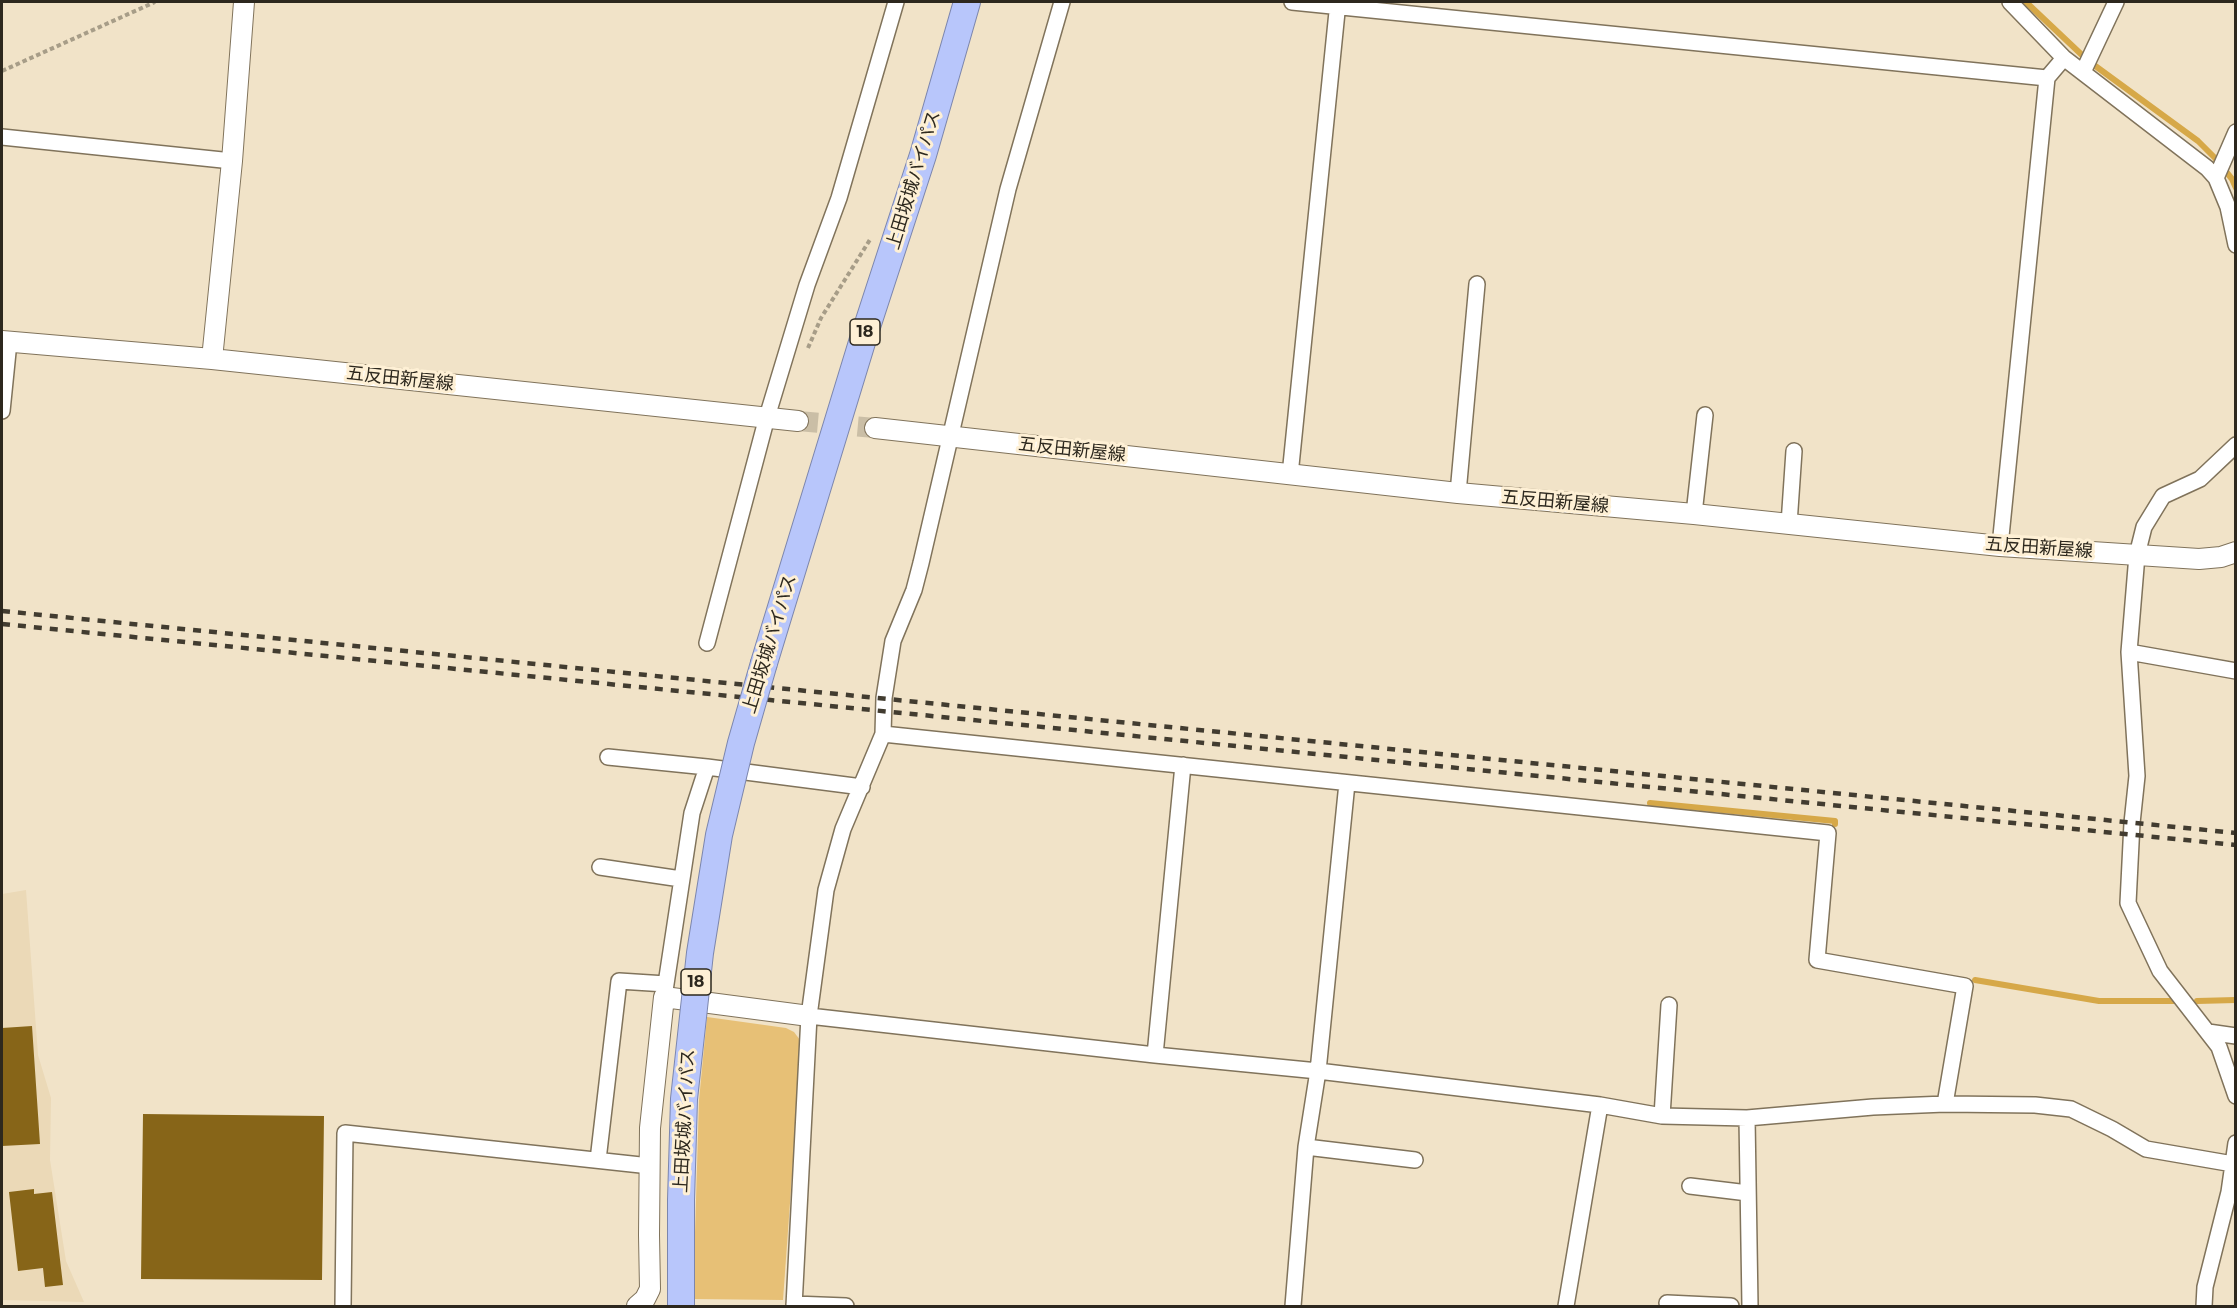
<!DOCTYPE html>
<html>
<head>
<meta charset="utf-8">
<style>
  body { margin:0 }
  #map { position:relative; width:2237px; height:1308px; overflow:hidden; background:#f1e3c8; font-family:Montserrat,sans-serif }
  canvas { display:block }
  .frame { position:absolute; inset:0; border:3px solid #2d281e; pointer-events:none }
</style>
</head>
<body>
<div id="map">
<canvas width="2237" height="1308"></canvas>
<div class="frame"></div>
</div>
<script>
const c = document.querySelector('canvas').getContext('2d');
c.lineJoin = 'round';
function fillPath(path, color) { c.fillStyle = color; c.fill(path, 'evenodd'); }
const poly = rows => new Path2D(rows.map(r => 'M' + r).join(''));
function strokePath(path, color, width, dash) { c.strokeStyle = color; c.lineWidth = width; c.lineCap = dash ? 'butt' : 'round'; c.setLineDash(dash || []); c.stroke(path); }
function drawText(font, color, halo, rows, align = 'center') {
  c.font = font + ' Montserrat,"Noto Sans JP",sans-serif'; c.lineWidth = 6; c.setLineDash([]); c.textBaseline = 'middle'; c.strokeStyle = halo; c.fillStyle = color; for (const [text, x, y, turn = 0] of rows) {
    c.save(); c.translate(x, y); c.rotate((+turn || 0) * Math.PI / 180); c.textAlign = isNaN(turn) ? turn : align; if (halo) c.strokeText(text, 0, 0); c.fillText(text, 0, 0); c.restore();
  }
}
fillPath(poly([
  [26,890,38,1055,51,1098,50,1160,66,1261,84,1302,2,1300,2,894]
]), '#ebd9b7');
fillPath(poly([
  [707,1017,786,1028,794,1032,800,1040,801,1050,783,1300,693,1299,699,1100]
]), '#e7c076');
strokePath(poly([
  [2026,2,2082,55],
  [2094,65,2198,141,2215,158,2232,179,2236,188],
  [1650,803,1835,821,1835,824],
  [1975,980,2099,1001,2175,1001],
  [2197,1001,2236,1000]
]), '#d6a848', 6);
fillPath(poly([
  [32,1026,40,1144,2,1146,2,1028],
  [143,1114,324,1116,322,1280,141,1279],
  [34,1189,34,1194,52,1192,63,1285,45,1287,43,1268,18,1271,9,1192]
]), '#876518');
strokePath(poly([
  [798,421,875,428]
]), '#cabea6', 20, [20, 10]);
const minor = poly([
  [1292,2,2047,78],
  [2010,2,2064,58,2207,168,2216,178,2228,207,2236,245],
  [2083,72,2116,2],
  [2,137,232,161],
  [2216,178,2236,132],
  [2,411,9,342],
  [2236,445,2200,479,2163,496,2144,527,2137,555,2129,652,2137,776,2132,823,2128,903,2160,971,2219,1047,2236,1096],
  [1290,475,1338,2],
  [1458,493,1477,284],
  [1694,514,1705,415],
  [1789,524,1794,451],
  [2000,546,2047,78,2064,58],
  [707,643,767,417,807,285,839,198,896,2],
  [2129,652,2236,671],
  [883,734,1828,833,1817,960,1965,986,1945,1104],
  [608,757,707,767,862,787],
  [600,867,681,879],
  [664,997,692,813,707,767],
  [809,1016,1155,1055,1318,1071,1600,1105,1662,1116,1747,1118,1873,1107,1945,1104,2035,1105,2071,1109,2112,1129,2146,1149,2233,1164],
  [2208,1032,2236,1036],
  [1155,1055,1183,765],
  [1662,1116,1669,1005],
  [1747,1118,1750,1306],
  [1306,1147,1415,1160],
  [598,1160,619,981,666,984],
  [1690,1186,1748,1193],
  [1667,1303,1731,1306],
  [794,1304,846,1306],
  [343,1306,345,1133,650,1166],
  [794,1306,809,1016,826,890,843,829,883,734,884,698,893,641,914,590,921,563,1008,189,1062,2],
  [1293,1306,1306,1147,1318,1071,1347,783],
  [1566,1306,1600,1105],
  [2204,1306,2205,1287,2229,1192,2236,1143]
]);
const tertiary = poly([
  [2,341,212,359,798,421],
  [212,359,232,161,244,2],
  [875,428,1458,493,1694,514,2000,546,2199,559,2221,557,2236,552],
  [637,1306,645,1299,650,1289,649,1235,650,1128,664,997,809,1016]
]);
const trunk = poly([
  [764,663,863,339,923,155,967,2]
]);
strokePath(minor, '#80735b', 18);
strokePath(tertiary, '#80735b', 22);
strokePath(trunk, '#7c86ad', 28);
strokePath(poly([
  [2,71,155,2],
  [808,348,821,318,871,238]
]), '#a79d88', 4, [4.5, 3]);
strokePath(minor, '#fff', 15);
strokePath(tertiary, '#fff', 20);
strokePath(trunk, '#b8c6fb', 26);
strokePath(poly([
  [2,611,2236,833],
  [2,624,2236,845]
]), '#423c30', 4.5, [8, 8]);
const trunkBridge = poly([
  [681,1306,681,1200,684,1099,700,953,719,835,741,743,764,663]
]);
strokePath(trunkBridge, '#7c86ad', 28, []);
strokePath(trunkBridge, '#b8c6fb', 26);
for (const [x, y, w] of [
  [865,332,30],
  [696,982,30]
]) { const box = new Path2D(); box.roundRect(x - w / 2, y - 13, w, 26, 4.5); c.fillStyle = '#fef0d5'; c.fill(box); strokePath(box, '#2d281e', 1.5); }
drawText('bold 16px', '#2d281e', null, [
  ["18",865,332],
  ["18",696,982]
]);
drawText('18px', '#2d281e', '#fef0d5', [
  ["上田坂城バイパス",914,180,-73],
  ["五反田新屋線",400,379,6],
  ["五反田新屋線",1072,450,6],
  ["五反田新屋線",1555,502,5],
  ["五反田新屋線",2039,548,4],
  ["上田坂城バイパス",770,644,-73],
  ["上田坂城バイパス",685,1121,-87]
]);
</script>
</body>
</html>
